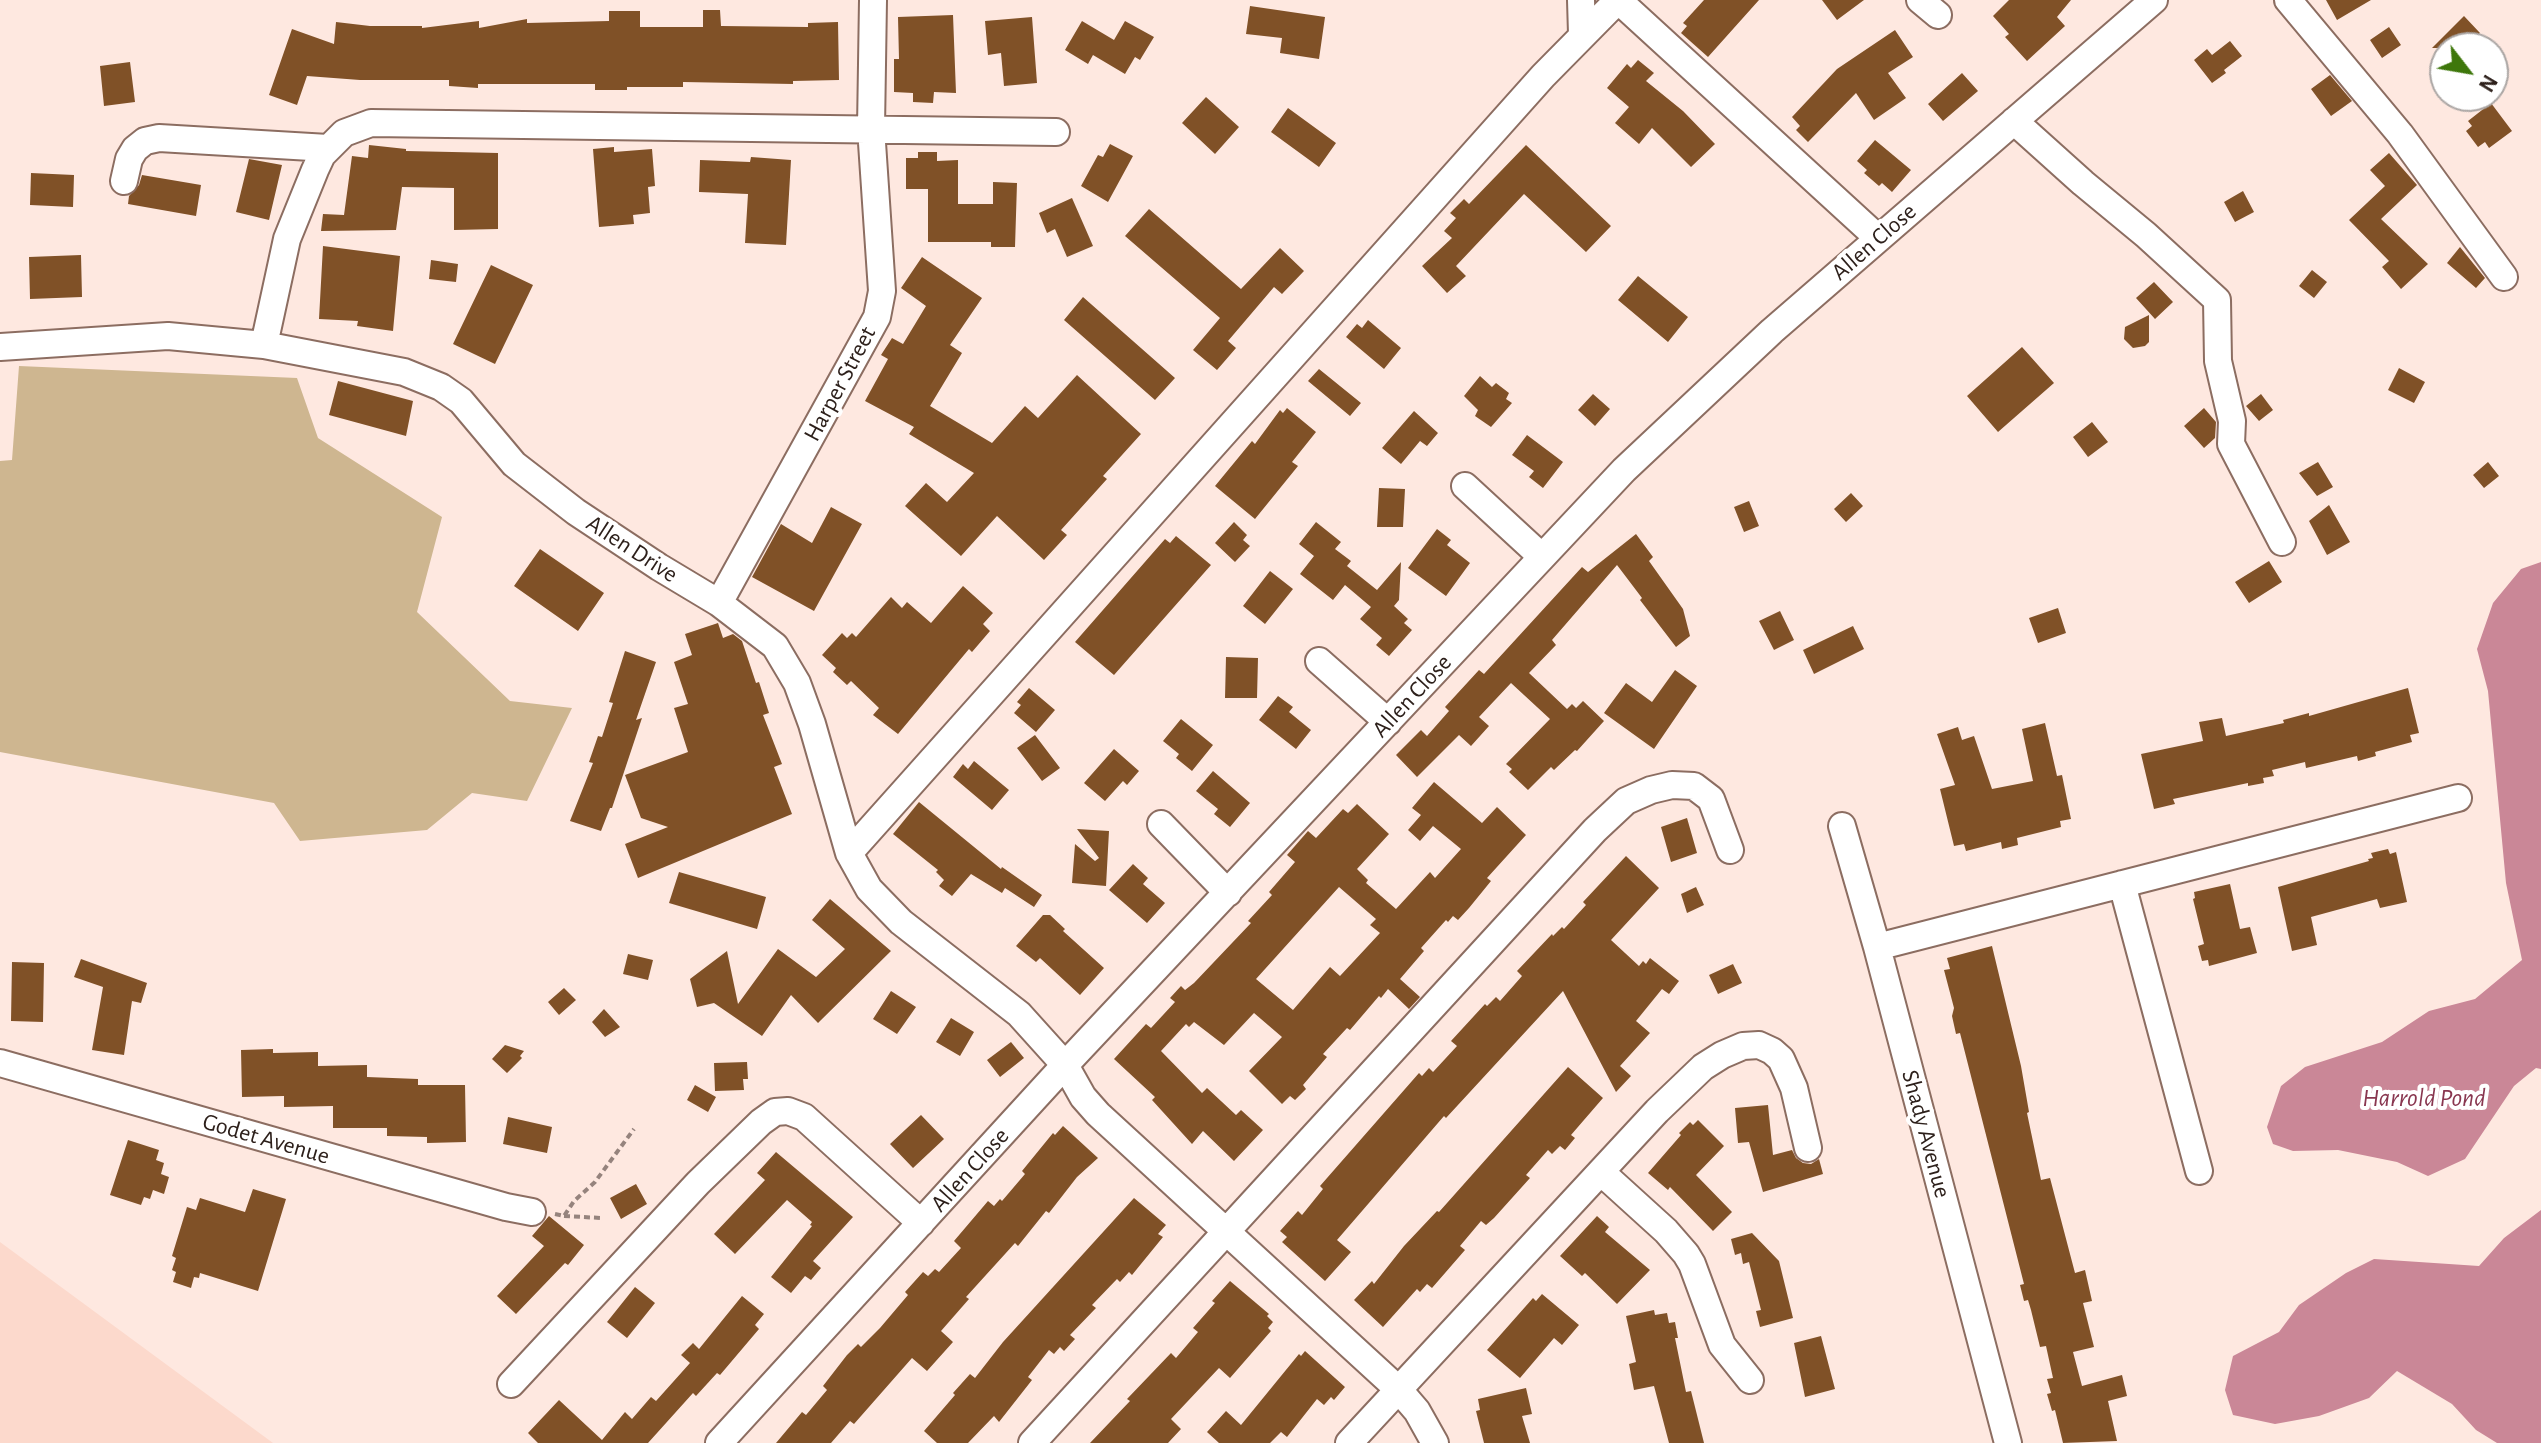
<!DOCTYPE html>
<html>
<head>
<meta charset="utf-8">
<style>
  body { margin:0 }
  #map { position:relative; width:2541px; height:1443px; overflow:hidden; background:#fee8e0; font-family:"Alegreya Sans",sans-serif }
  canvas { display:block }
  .north { position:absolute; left:2429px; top:32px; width:80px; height:80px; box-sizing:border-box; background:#fff; border:2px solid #aba6a4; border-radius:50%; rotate:121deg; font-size:22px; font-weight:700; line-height:32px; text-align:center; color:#2d201b }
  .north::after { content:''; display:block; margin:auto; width:28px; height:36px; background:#3e770b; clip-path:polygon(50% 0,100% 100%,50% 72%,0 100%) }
</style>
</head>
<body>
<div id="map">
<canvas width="2541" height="1443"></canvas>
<div class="north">N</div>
</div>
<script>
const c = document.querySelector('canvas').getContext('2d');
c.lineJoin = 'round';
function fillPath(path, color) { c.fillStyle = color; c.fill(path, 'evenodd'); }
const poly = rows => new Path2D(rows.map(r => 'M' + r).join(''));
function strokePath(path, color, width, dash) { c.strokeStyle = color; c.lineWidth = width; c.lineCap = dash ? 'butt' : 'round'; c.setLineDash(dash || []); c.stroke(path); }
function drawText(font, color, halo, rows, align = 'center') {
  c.font = font + ' "Alegreya Sans",sans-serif'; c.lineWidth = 8; c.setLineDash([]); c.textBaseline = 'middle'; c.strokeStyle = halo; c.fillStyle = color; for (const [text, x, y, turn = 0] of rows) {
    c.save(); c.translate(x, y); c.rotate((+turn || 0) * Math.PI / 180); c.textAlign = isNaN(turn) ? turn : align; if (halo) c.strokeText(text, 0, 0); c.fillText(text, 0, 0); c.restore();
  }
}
fillPath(poly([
  [0,1242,273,1443,0,1443]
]), '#fcd9cc');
fillPath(poly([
  [19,366,297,378,318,438,442,517,417,612,510,701,572,708,527,801,472,793,427,830,300,841,274,803,0,752,0,461,12,460]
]), '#ceb690');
fillPath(poly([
  [2541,562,2541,1069,2536,1068,2514,1086,2465,1159,2428,1176,2397,1162,2338,1150,2293,1151,2273,1144,2267,1127,2281,1086,2305,1067,2382,1042,2429,1011,2475,999,2522,960,2506,883,2488,691,2477,649,2493,603,2521,569],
  [2541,1210,2541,1443,2497,1443,2476,1430,2452,1404,2397,1371,2369,1398,2319,1416,2275,1424,2233,1415,2225,1390,2233,1356,2279,1332,2299,1305,2346,1273,2374,1259,2479,1266,2504,1238]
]), '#ca8797');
fillPath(poly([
  [1704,0,1759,0,1708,57,1681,33,1687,26,1683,23],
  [1822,0,1864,0,1837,20],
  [2009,0,2071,0,2057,17,2065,26,2027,61,2005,37,2009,34,1993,16],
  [2326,0,2371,0,2337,20],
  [1250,6,1325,17,1319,59,1280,53,1282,38,1246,34],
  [703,10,720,10,721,26,808,27,808,23,838,22,839,80,793,81,793,84,683,82,683,87,627,87,627,90,595,90,595,84,478,84,478,88,449,86,449,80,360,80,307,76,297,105,269,95,292,29,334,44,336,22,370,26,422,26,422,28,479,21,479,28,527,19,527,23,609,21,609,11,640,11,640,27,703,27],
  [953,15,956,93,934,92,933,103,913,102,913,93,894,92,894,59,899,59,898,17],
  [2464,16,2480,33,2464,48,2432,48],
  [1032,17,1037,83,1004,86,1001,53,988,55,985,21],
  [1082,21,1114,40,1125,21,1154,37,1140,60,1135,57,1125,74,1093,55,1088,64,1065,50],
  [2389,27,2401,45,2382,58,2370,40],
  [1895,30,1913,57,1888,73,1906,98,1874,120,1856,93,1808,142,1796,130,1800,126,1792,117,1837,69],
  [2230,41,2242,56,2224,70,2226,73,2212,83,2194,60,2207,49,2212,55],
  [1638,60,1654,73,1646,81,1683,111,1715,144,1691,167,1652,128,1639,144,1615,123,1629,107,1607,88,1627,64,1631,68],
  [130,62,135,102,104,106,100,66],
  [1962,73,1978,91,1943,121,1928,104],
  [2330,75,2352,101,2331,116,2311,89],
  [1206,97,1239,127,1215,154,1182,123],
  [2491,103,2512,131,2489,148,2485,142,2478,147,2466,131,2472,126,2468,121],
  [1288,108,1336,143,1319,167,1271,132],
  [1875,140,1911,170,1892,192,1882,183,1879,186,1864,173,1867,170,1857,161],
  [1110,144,1133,156,1108,202,1081,186,1098,155,1103,157],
  [369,145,406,149,406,151,498,153,498,229,454,230,454,188,402,187,396,230,321,231,323,214,344,215,352,156,368,158],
  [1526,145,1611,226,1586,252,1524,194,1456,266,1466,276,1447,293,1422,266,1452,238,1444,231,1456,218,1450,213,1464,199,1469,204],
  [614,147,614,152,652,149,655,186,648,187,650,213,633,215,634,224,599,227,593,149],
  [918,152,937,152,937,161,958,160,958,204,993,204,993,182,1017,183,1015,247,991,247,991,242,928,242,928,189,906,189,906,158,918,158],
  [2389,153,2417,185,2381,219,2428,264,2401,289,2382,267,2389,261,2349,220,2385,186,2370,170],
  [751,157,791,160,786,245,745,243,748,194,699,192,700,160,750,162],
  [249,159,282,165,269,220,236,212],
  [31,173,74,175,73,207,30,205],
  [142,175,201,185,196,216,128,204,129,196,139,185],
  [2243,191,2254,212,2235,222,2224,202],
  [1072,198,1093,246,1067,257,1055,229,1047,233,1039,213],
  [1149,209,1241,289,1280,248,1304,271,1282,294,1274,287,1228,341,1236,348,1217,370,1193,350,1220,318,1125,236],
  [323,246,400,256,393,331,357,326,358,321,319,319],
  [2460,247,2485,278,2476,288,2447,263],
  [81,255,82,297,30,299,29,257],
  [922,257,982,298,950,345,962,353,930,406,992,443,1025,406,1038,418,1077,375,1141,434,1103,476,1107,479,1061,530,1067,535,1044,560,997,516,961,556,905,506,926,483,947,502,974,473,909,434,914,427,865,401,888,359,881,355,892,338,903,344,926,306,901,288],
  [431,260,458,264,456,282,429,279],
  [491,265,533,285,495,364,453,344],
  [2312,270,2327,282,2314,298,2299,286],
  [1638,276,1688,317,1668,342,1618,300],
  [2154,282,2173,302,2155,319,2136,298],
  [1083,297,1175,378,1155,400,1064,320],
  [2149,315,2149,342,2145,346,2133,348,2124,339,2125,327],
  [1368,320,1401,348,1384,369,1346,337,1357,324,1362,328],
  [2022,347,2054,383,1998,432,1967,396],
  [2399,368,2425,382,2414,403,2388,390],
  [1319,369,1361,403,1350,416,1308,381],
  [1480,376,1492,387,1496,383,1509,393,1506,399,1512,403,1491,427,1475,416,1478,410,1464,396],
  [338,381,413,401,406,436,329,415],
  [1593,394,1610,409,1595,426,1578,410],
  [2261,394,2273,410,2259,421,2246,406],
  [1287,408,1316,432,1292,462,1298,466,1255,519,1215,486,1252,441,1255,444,1280,410,1283,413],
  [2204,408,2216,422,2215,438,2204,448,2184,426],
  [1414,411,1438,433,1427,446,1420,441,1401,464,1382,448],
  [2092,422,2108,442,2088,457,2073,437],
  [1527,435,1563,462,1543,488,1529,477,1534,471,1512,455],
  [2318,462,2333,487,2317,496,2299,473],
  [2488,462,2499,476,2484,488,2473,475],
  [1379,488,1405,489,1403,527,1377,527],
  [1851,493,1863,506,1846,522,1834,509],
  [1749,501,1759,526,1744,532,1734,507],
  [2329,505,2350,542,2327,555,2309,521],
  [831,507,862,524,814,611,752,577,781,524,812,543],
  [1234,522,1247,535,1243,540,1250,546,1235,562,1215,543],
  [1316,522,1341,542,1335,549,1351,561,1347,566,1377,590,1401,562,1399,600,1394,606,1408,619,1404,623,1412,630,1389,656,1376,645,1382,638,1360,619,1371,607,1345,585,1333,600,1300,574,1314,556,1299,544],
  [1437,529,1451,540,1447,545,1470,563,1446,596,1408,568],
  [1636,534,1653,557,1649,561,1683,609,1690,636,1676,647,1640,600,1642,598,1617,565,1552,640,1556,645,1529,673,1567,709,1572,704,1576,708,1583,701,1604,721,1577,751,1575,750,1554,770,1551,767,1528,790,1509,772,1512,769,1506,764,1550,719,1511,683,1479,717,1489,726,1471,746,1459,735,1417,777,1396,755,1421,730,1427,736,1449,711,1445,707,1479,670,1484,674,1582,567,1588,572],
  [1176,536,1211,565,1114,675,1075,642,1165,539,1170,543],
  [540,549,604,593,578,631,514,586],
  [2269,561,2282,582,2249,603,2235,582],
  [1270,571,1293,589,1265,624,1243,606],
  [963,586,993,613,983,624,990,631,972,652,969,649,898,734,873,715,879,708,851,681,847,685,833,672,836,668,822,655,842,633,847,638,852,633,856,637,891,597,902,608,907,602,931,623],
  [2058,608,2066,633,2038,643,2029,618],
  [1780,611,1794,640,1774,650,1759,621],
  [718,623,723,638,733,634,742,641,756,683,759,682,769,713,763,715,782,764,774,767,792,814,638,878,625,844,668,827,641,818,625,775,688,752,674,708,688,704,674,662,692,655,685,634],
  [1853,626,1864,649,1814,674,1803,650],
  [625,651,656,662,636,720,642,718,612,808,610,808,601,831,570,821,593,763,589,762,598,736,602,737,613,703,609,702],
  [1226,657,1258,658,1257,698,1225,698],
  [1675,670,1697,686,1654,749,1604,713,1626,683,1652,702],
  [1029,688,1055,710,1036,732,1014,713,1021,705,1017,702],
  [2408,688,2419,733,2410,735,2412,742,2375,752,2376,756,2358,761,2357,756,2306,768,2305,762,2272,770,2274,776,2263,778,2264,783,2248,786,2248,783,2173,799,2175,804,2154,809,2141,754,2203,741,2199,722,2222,718,2226,736,2284,723,2283,720,2309,713,2309,716],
  [1278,696,1293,707,1289,712,1311,730,1296,749,1259,720],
  [1181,719,1213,745,1192,771,1176,758,1179,754,1163,741],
  [2045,723,2057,776,2062,775,2071,819,2060,821,2061,827,2017,838,2018,845,2002,849,2001,842,1966,851,1964,844,1954,846,1940,789,1955,785,1937,734,1958,727,1962,740,1974,736,1992,789,2033,781,2022,729],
  [1035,735,1060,768,1042,781,1017,748],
  [1114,749,1139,771,1127,785,1123,781,1105,801,1084,783],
  [974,761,1009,790,992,810,953,777,963,764,968,769],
  [1213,771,1250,803,1230,827,1214,814,1218,809,1196,791],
  [1434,782,1482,823,1497,807,1526,835,1487,878,1491,881,1469,908,1458,920,1453,916,1448,922,1446,920,1421,948,1424,951,1400,979,1420,997,1409,1009,1388,989,1381,998,1379,996,1350,1030,1347,1028,1323,1054,1327,1057,1303,1085,1306,1089,1295,1100,1290,1096,1282,1104,1249,1071,1282,1037,1254,1013,1224,1045,1194,1022,1189,1027,1186,1024,1161,1051,1202,1093,1207,1088,1236,1115,1241,1110,1263,1130,1234,1161,1203,1131,1192,1144,1152,1100,1155,1097,1114,1059,1146,1024,1151,1028,1175,1002,1170,998,1181,986,1185,990,1194,983,1251,923,1248,921,1272,895,1269,892,1295,862,1287,855,1308,831,1316,838,1343,809,1348,813,1357,804,1389,834,1357,869,1368,880,1366,883,1396,909,1430,872,1435,878,1461,849,1433,826,1420,841,1408,830,1421,815,1412,808],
  [1339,887,1376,919,1370,925,1380,933,1340,976,1330,967,1293,1010,1256,979],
  [919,802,1001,869,1002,867,1042,895,1034,907,1005,888,1002,893,971,874,952,896,939,886,944,880,936,872,938,870,893,834],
  [1687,818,1697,853,1671,862,1661,827],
  [1077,829,1109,831,1106,886,1072,883,1075,844,1095,861,1099,858],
  [2388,849,2390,854,2396,852,2407,902,2380,908,2377,899,2311,917,2317,945,2292,951,2278,887,2369,861,2368,859,2373,858,2371,853],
  [1626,856,1659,888,1611,940,1639,966,1643,961,1646,964,1650,958,1679,981,1669,994,1662,989,1636,1021,1650,1033,1620,1066,1631,1076,1616,1092,1563,991,1446,1118,1444,1116,1337,1240,1351,1252,1325,1281,1282,1242,1287,1237,1280,1231,1298,1211,1302,1215,1323,1189,1320,1186,1419,1073,1422,1076,1429,1068,1433,1072,1457,1046,1451,1041,1485,1004,1487,1006,1496,997,1500,1001,1522,976,1517,971,1552,934,1553,936,1562,927,1564,929,1586,905,1583,902],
  [1133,864,1148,878,1143,884,1165,903,1147,923,1109,890],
  [679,872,766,897,757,929,669,903],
  [2230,884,2240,929,2250,927,2257,953,2209,966,2208,960,2202,961,2198,946,2204,944,2193,899,2195,898,2194,892],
  [1696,887,1704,905,1687,913,1681,894],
  [830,899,891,951,818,1023,791,995,762,1036,714,1003,697,1007,690,979,727,951,738,1004,778,949,816,977,845,949,812,920],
  [1043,915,1050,915,1065,929,1063,931,1104,968,1080,995,1040,958,1036,962,1016,946],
  [1992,946,2021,1066,2029,1112,2027,1113,2041,1180,2050,1178,2075,1273,2085,1270,2092,1301,2083,1303,2094,1347,2073,1352,2082,1386,2122,1375,2127,1396,2108,1401,2117,1441,2063,1443,2055,1410,2052,1411,2047,1394,2051,1393,2047,1379,2053,1378,2046,1346,2040,1347,2031,1310,2028,1300,2024,1301,2020,1285,2024,1284,1960,1033,1956,1034,1952,1016,1954,1008,1944,970,1950,969,1947,958],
  [628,954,653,960,648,980,623,974],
  [81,959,147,983,141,1003,132,1001,124,1055,92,1050,103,987,74,977],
  [12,962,44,963,43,1022,11,1021],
  [1733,964,1742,983,1718,994,1709,975],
  [564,988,576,1000,559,1015,548,1002],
  [891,991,916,1007,897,1034,873,1019],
  [604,1009,620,1027,605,1037,592,1022],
  [951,1018,974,1032,960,1056,936,1042],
  [1011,1042,1024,1058,1000,1077,987,1060],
  [505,1045,524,1051,520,1056,522,1058,507,1073,492,1059],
  [273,1049,273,1053,318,1052,318,1066,367,1065,367,1077,418,1079,418,1085,465,1085,466,1142,427,1143,427,1137,387,1136,387,1128,333,1128,333,1106,284,1107,284,1096,242,1097,241,1050],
  [747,1062,748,1079,743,1079,744,1090,715,1091,714,1063],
  [1568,1067,1603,1098,1571,1135,1575,1138,1565,1150,1560,1146,1552,1154,1548,1150,1526,1175,1530,1178,1494,1218,1486,1225,1481,1221,1460,1246,1465,1250,1432,1288,1427,1284,1420,1292,1417,1289,1383,1327,1354,1300,1372,1281,1374,1284,1404,1246,1437,1211,1439,1212],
  [695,1085,716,1097,708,1112,687,1100],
  [1768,1105,1773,1155,1792,1150,1796,1158,1803,1163,1811,1164,1819,1159,1823,1174,1763,1192,1749,1142,1738,1143,1735,1108],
  [921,1115,944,1139,913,1168,890,1144],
  [508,1117,552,1127,547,1153,503,1144],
  [1698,1120,1724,1146,1696,1175,1732,1212,1713,1231,1670,1187,1668,1190,1648,1173,1681,1135,1679,1133,1690,1122,1693,1125],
  [1063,1126,1098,1158,1077,1177,1049,1213,1046,1211,1018,1246,1015,1243,966,1297,969,1299,941,1331,953,1342,927,1371,912,1358,854,1424,850,1421,831,1443,776,1443,802,1412,806,1415,827,1390,823,1386,847,1355,858,1344,861,1347,880,1328,908,1295,905,1292,923,1272,928,1276,935,1269,939,1272,961,1248,954,1241,988,1201,994,1206,1000,1199,1002,1201,1025,1174,1022,1171,1053,1133,1055,1135],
  [128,1140,159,1150,156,1160,164,1163,161,1174,169,1177,164,1194,153,1190,150,1199,144,1197,141,1205,110,1195],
  [776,1152,853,1217,813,1261,821,1268,811,1280,805,1276,791,1293,771,1277,812,1226,810,1225,812,1222,787,1200,735,1254,714,1234,765,1180,757,1173],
  [636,1184,647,1204,621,1219,610,1198],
  [253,1189,286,1199,258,1291,200,1273,199,1278,194,1277,191,1288,173,1282,176,1272,172,1270,176,1258,172,1256,187,1207,196,1210,200,1198,245,1212],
  [1134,1198,1166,1225,1158,1234,1163,1237,1132,1275,1129,1272,1120,1282,1117,1279,1092,1305,1096,1308,1070,1335,1075,1339,1064,1351,1060,1347,1054,1354,1049,1350,1028,1377,1032,1380,999,1422,994,1416,968,1443,937,1443,924,1431,955,1395,953,1393,970,1374,975,1378,1003,1342],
  [549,1216,584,1245,568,1265,565,1263,516,1314,497,1296,544,1246,532,1236],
  [1597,1216,1609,1227,1605,1232,1650,1270,1617,1304,1585,1273,1582,1276,1560,1256],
  [1752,1233,1779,1261,1793,1318,1760,1327,1756,1311,1761,1310,1749,1262,1743,1264,1741,1253,1735,1255,1731,1239],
  [1230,1281,1269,1314,1267,1316,1273,1322,1268,1328,1271,1331,1230,1378,1219,1368,1171,1419,1181,1429,1168,1443,1090,1443,1130,1401,1127,1399,1171,1353,1176,1358,1198,1332,1193,1328,1215,1303,1212,1301],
  [635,1287,655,1303,627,1338,607,1322],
  [1542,1294,1579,1325,1562,1345,1554,1338,1520,1378,1487,1350,1533,1298,1536,1301],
  [742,1296,764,1314,755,1325,759,1329,720,1375,717,1373,696,1396,693,1393,648,1443,538,1443,528,1433,559,1400,602,1440,625,1412,632,1419,651,1397,656,1401,690,1363,681,1355,693,1343,699,1349],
  [1654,1310,1655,1315,1667,1313,1669,1323,1675,1322,1678,1338,1675,1338,1686,1392,1691,1391,1704,1443,1669,1443,1654,1386,1634,1390,1629,1364,1636,1362,1626,1316],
  [1821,1336,1835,1389,1805,1397,1794,1343],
  [1305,1351,1345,1387,1334,1400,1331,1397,1324,1405,1317,1399,1287,1437,1281,1432,1270,1443,1219,1443,1207,1432,1226,1411,1241,1425,1299,1354,1301,1356],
  [1526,1388,1532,1414,1522,1416,1530,1443,1484,1443,1476,1411,1480,1410,1478,1399]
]), '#805127');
const minor = poly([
  [1581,0,1582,34],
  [1920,0,1938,15],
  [2288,0,2400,134,2504,277],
  [2014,121,2083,183,2146,235,2217,300,2218,361,2232,421,2231,444,2282,542],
  [124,181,129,159,135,149,145,141,159,138,328,148],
  [264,345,287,239,315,170,322,155,344,133,371,123,1056,132],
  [0,347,168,336,264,345,404,372,441,387,461,401,514,464,576,512,659,567,719,603,775,646,797,683,812,724,849,853,869,889,901,922,1019,1014,1065,1065,1083,1097,1098,1114,1399,1390,1417,1411,1435,1443],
  [1465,486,1542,557],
  [719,603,877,317,882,291,871,128,873,0],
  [1319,661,1388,722],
  [1161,824,1228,893],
  [1842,826,1877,947,2008,1443],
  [849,853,1543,76,1618,0,1878,238],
  [2122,884,2199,1171],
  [1877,947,2458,798],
  [0,1063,506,1207,532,1212],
  [1601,1172,1666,1231,1686,1254,1692,1264,1722,1345,1750,1380],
  [511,1384,698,1183,761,1122,775,1112,788,1111,804,1117,921,1223],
  [719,1443,1065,1065,1624,470,1772,331,2154,0],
  [1032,1443,1595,830,1626,801,1651,790,1672,785,1694,786,1711,799,1730,850],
  [1349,1443,1657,1111,1703,1067,1722,1055,1743,1046,1759,1045,1772,1051,1781,1059,1794,1088,1808,1148]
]);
strokePath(minor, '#8c6d61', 30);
strokePath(poly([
  [555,1214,564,1216,574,1201,595,1182,634,1129],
  [564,1216,601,1218]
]), '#95837d', 4, [6, 4]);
strokePath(minor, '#fff', 26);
drawText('24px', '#2d201b', '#fff', [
  ["Allen Close",1874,242,-41],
  ["Harper Street",840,384,-62],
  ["Allen Drive",632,549,33],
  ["Allen Close",1412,696,-47],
  ["Shady Avenue",1926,1134,75],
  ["Godet Avenue",266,1139,16],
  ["Allen Close",970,1170,-48]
]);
drawText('italic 26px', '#893750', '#fff', [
  ["Harrold Pond",2424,1098]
]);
</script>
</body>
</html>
